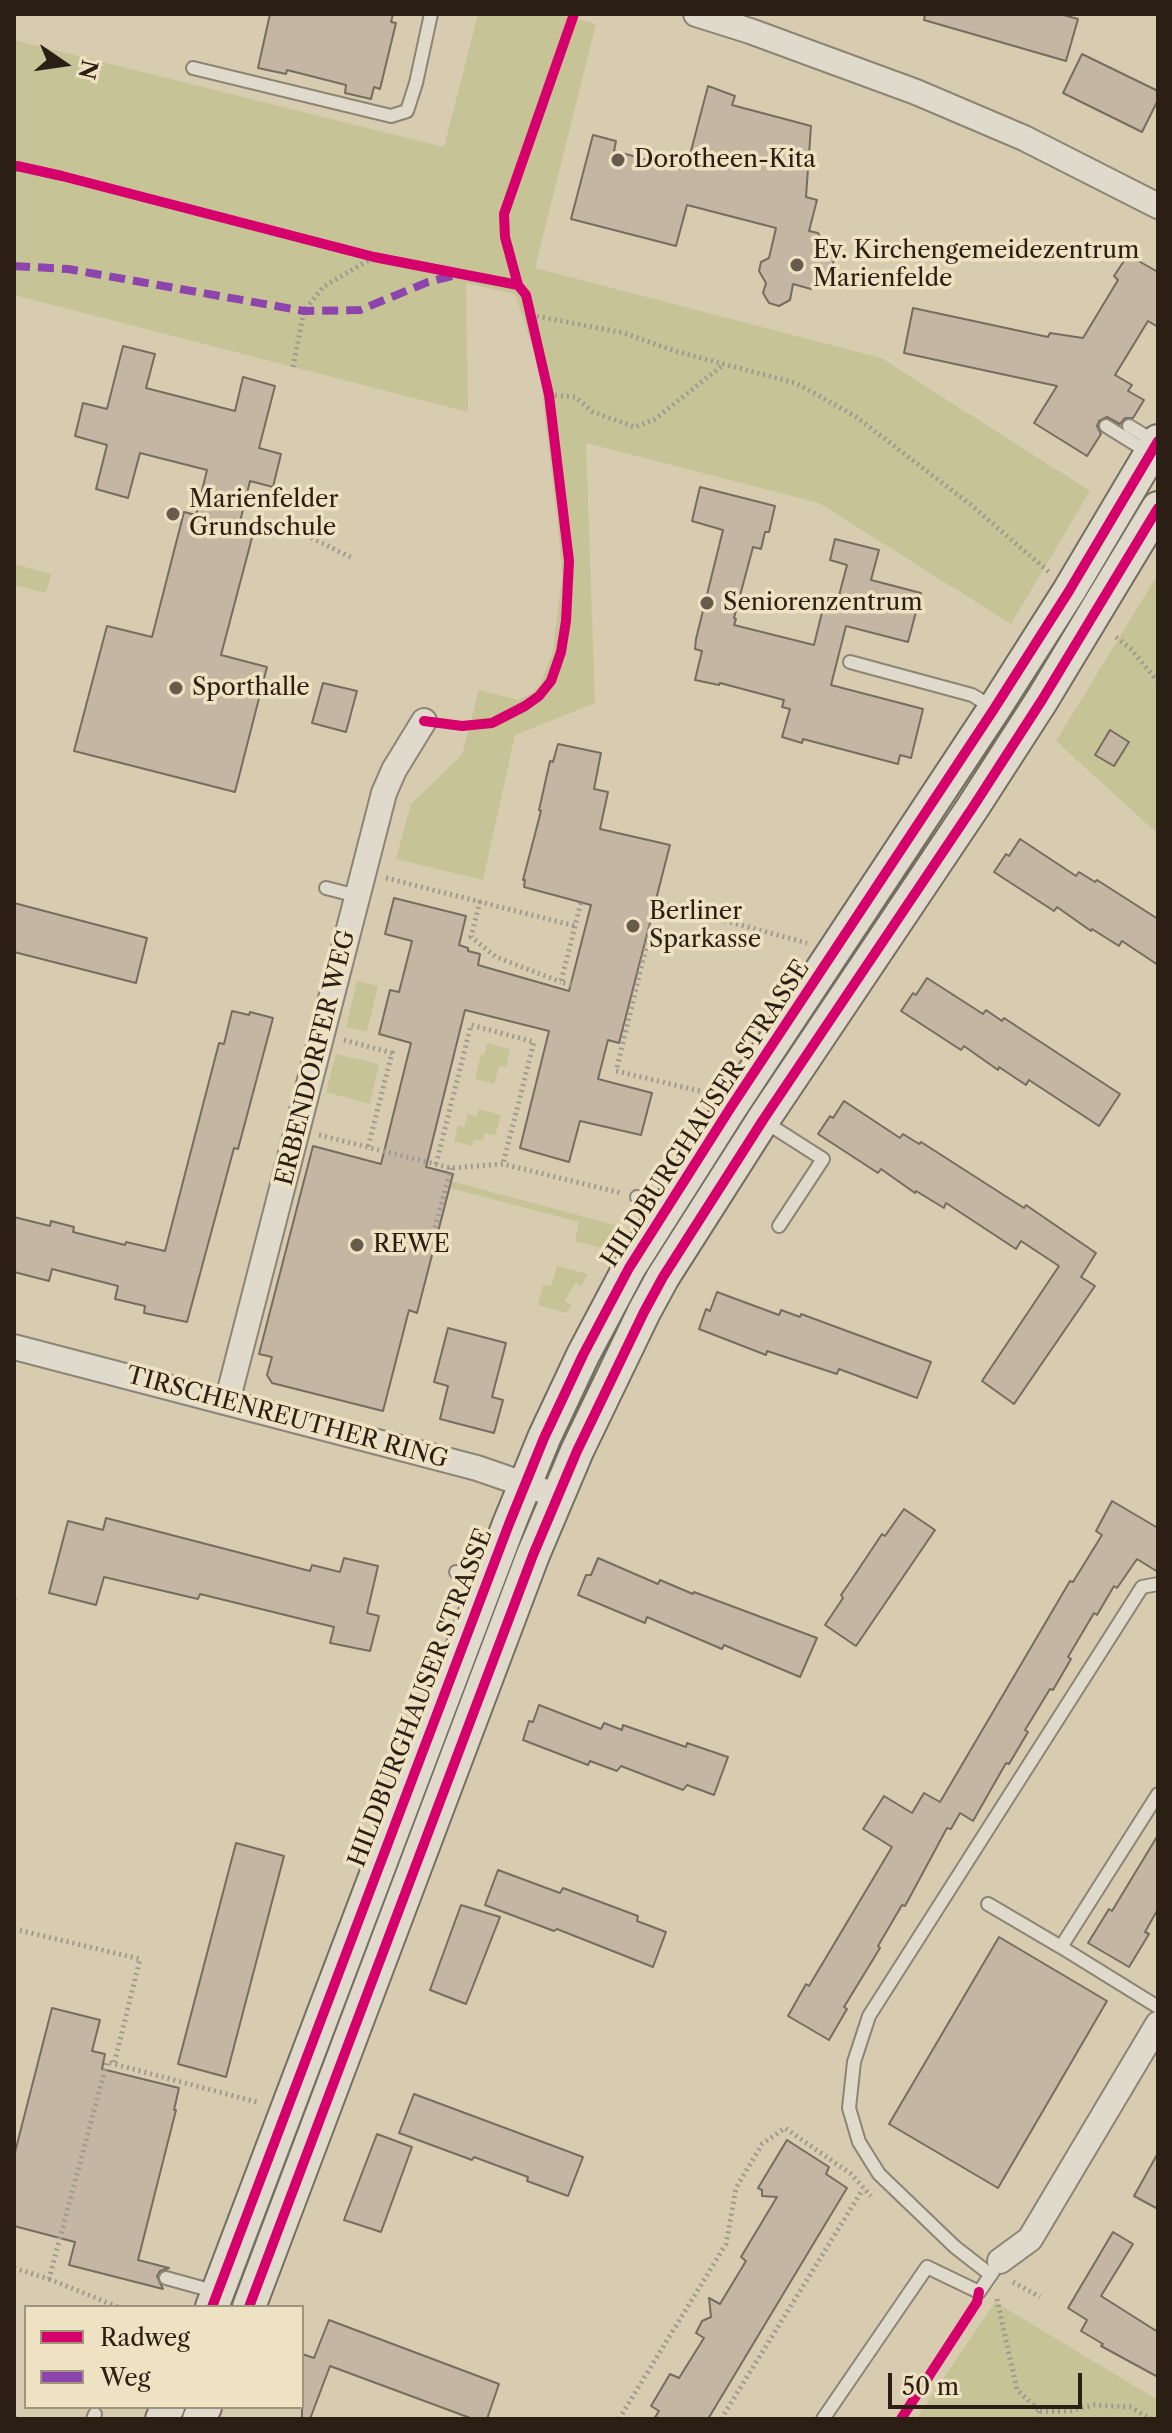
<!DOCTYPE html>
<html>
<head>
<meta charset="utf-8">
<style>
  body { margin:0 }
  #map { position:relative; width:1172px; height:2433px; overflow:hidden; background:#d7ccb0; font-family:"Libre Caslon Text",serif }
  canvas { display:block }
  .frame { position:absolute; inset:0; border:16px solid #2b1e15; pointer-events:none }
  .legend { position:absolute; left:24px; top:2305px; width:280px; height:104px; box-sizing:border-box; background:#efe2c2; border:2px solid #a1947d; margin:0; padding:10px 14px; list-style:none; font-size:24px; color:#2b1e15 }
  .legend li { display:flex; align-items:center; gap:16px; height:40px }
  .legend b { width:40px; border:2px solid #a1947d }
  .north { position:absolute; left:24px; top:24px; width:80px; height:80px; -webkit-text-stroke:6px #efe2c2; paint-order:stroke; rotate:103deg; font-size:22px; font-weight:700; line-height:32px; text-align:center; color:#2b1e15 }
  .north::after { content:''; display:block; margin:auto; width:28px; height:36px; background:#2b1e15; clip-path:polygon(50% 0,100% 100%,50% 72%,0 100%) }
  .scale { position:absolute; left:888px; top:2373px; width:194px; height:36px; box-sizing:border-box; border:4px solid #2b1e15; border-top:0; padding-left:10px; font-size:24px; line-height:28px; white-space:nowrap; color:#2b1e15; -webkit-text-stroke:6px #efe2c2; paint-order:stroke }
</style>
</head>
<body>
<div id="map">
<canvas width="1172" height="2433"></canvas>
<div class="frame"></div>
<ul class="legend">
<li><b style="height:10px;background:#d6006c"></b>Radweg</li>
<li><b style="height:10px;background:#8e44ad"></b>Weg</li>
</ul>
<div class="north">N</div>
<div class="scale">50 m</div>
</div>
<script>
const c = document.querySelector('canvas').getContext('2d');
c.lineJoin = 'round';
function fillPath(path, color) { c.fillStyle = color; c.fill(path, 'evenodd'); }
const poly = rows => new Path2D(rows.map(r => 'M' + r).join(''));
function strokePath(path, color, width, dash) { c.strokeStyle = color; c.lineWidth = width; c.lineCap = dash ? 'butt' : 'round'; c.setLineDash(dash || []); c.stroke(path); }
function drawText(font, color, halo, rows, align = 'center') {
  c.font = font + ' "Libre Caslon Text",serif'; c.lineWidth = 7; c.setLineDash([]); c.textBaseline = 'middle'; c.strokeStyle = halo; c.fillStyle = color; for (const [text, x, y, turn = 0] of rows) {
    c.save(); c.translate(x, y); c.rotate((+turn || 0) * Math.PI / 180); c.textAlign = isNaN(turn) ? turn : align; if (halo) c.strokeText(text, 0, 0); c.fillText(text, 0, 0); c.restore();
  }
}
fillPath(poly([
  [478,14,556,14,596,24,535,268,881,358,1090,491,1011,624,819,503,586,443,595,703,515,735,483,880,396,859,411,804,462,755,479,690,518,700,533,692,541,683,553,651,562,576,559,535,539,366,515,294,466,283,468,412,14,295,14,40,444,147],
  [14,564,51,574,46,593,14,585],
  [1158,574,1158,834,1056,741],
  [357,981,378,986,367,1032,346,1027],
  [487,1043,510,1049,506,1067,499,1066,494,1084,475,1079,481,1054,484,1055],
  [336,1054,379,1064,370,1104,326,1092],
  [479,1109,501,1115,495,1136,485,1133,483,1141,474,1139,472,1146,454,1141,458,1125,464,1127,468,1114,477,1116],
  [451,1181,615,1225,602,1248,575,1241,579,1222,450,1188],
  [557,1266,588,1274,581,1286,575,1283,565,1301,571,1305,567,1313,538,1305,543,1285,551,1286],
  [490,1613,497,1616,345,2017,338,2015],
  [995,2302,1158,2400,1158,2419,916,2419]
]), '#c6c397');
const building = poly([
  [270,14,393,14,391,22,396,23,380,89,374,87,371,99,345,93,346,85,287,70,286,74,258,68,270,14],
  [925,14,1060,14,1078,19,1066,61,924,20,925,14],
  [1082,54,1158,91,1158,100,1142,132,1063,93,1082,54],
  [708,86,735,96,732,105,811,126,806,197,817,200,809,231,818,233,834,260,832,267,821,276,819,283,811,289,793,284,790,300,779,306,769,303,763,293,766,283,759,271,761,262,769,258,776,228,687,205,676,246,571,219,593,135,616,141,614,151,686,170,708,86],
  [1128,255,1158,272,1158,327,1148,321,1115,375,1132,385,1128,391,1144,400,1133,418,1125,418,1120,424,1107,417,1099,421,1097,426,1101,434,1087,456,1034,423,1057,386,904,353,913,308,1048,337,1050,333,1083,338,1118,280,1114,276,1128,255],
  [123,346,155,354,146,388,235,411,243,377,275,386,259,448,281,454,273,487,250,481,239,526,254,530,221,655,267,667,235,792,74,751,107,626,152,637,184,512,196,515,207,470,140,453,128,498,96,489,107,445,75,436,83,403,107,409,123,346],
  [700,487,775,506,769,532,765,532,761,549,753,547,734,618,736,619,734,625,814,645,824,604,836,607,847,565,830,560,835,539,879,550,871,580,921,593,908,642,846,626,831,685,923,709,911,758,900,755,898,764,803,739,802,743,782,737,790,709,782,707,784,700,720,683,719,685,695,680,702,651,695,649,696,639,723,530,692,521,700,487],
  [323,683,357,691,346,732,312,723,323,683],
  [1110,730,1129,742,1114,766,1095,755,1110,730],
  [558,744,601,753,594,789,608,792,600,829,670,845,619,1043,608,1040,598,1079,652,1093,641,1135,580,1121,569,1162,520,1148,549,1031,465,1010,426,1167,453,1174,417,1313,409,1310,383,1411,272,1383,267,1375,272,1357,259,1354,313,1146,381,1164,411,1043,379,1034,390,990,399,992,412,941,385,934,394,898,466,916,459,945,468,948,468,951,480,954,478,965,569,991,591,905,524,887,525,880,523,880,541,811,539,810,550,761,553,762,558,744],
  [1020,839,1076,876,1079,872,1095,882,1097,880,1158,919,1158,965,1122,941,1119,946,1092,929,1091,931,1057,907,1054,911,994,872,1006,854,1009,856,1020,839],
  [14,903,147,938,136,983,14,952,14,903],
  [927,978,983,1014,986,1010,1002,1021,1004,1018,1120,1094,1099,1126,1029,1080,1026,1085,999,1067,998,1070,964,1046,961,1050,901,1011,913,993,916,995,927,978],
  [232,1011,249,1015,250,1012,273,1018,238,1149,234,1148,187,1322,144,1313,145,1306,115,1299,118,1286,52,1269,49,1281,14,1272,14,1217,50,1226,51,1221,74,1227,73,1232,125,1245,126,1242,165,1251,219,1043,224,1044,232,1011],
  [844,1101,900,1138,903,1134,919,1144,921,1142,1024,1208,1026,1205,1039,1214,1096,1253,1081,1277,1095,1286,1014,1404,982,1381,1059,1266,1021,1241,1016,1249,946,1203,944,1208,916,1191,915,1193,881,1169,878,1173,818,1134,830,1116,833,1118,844,1101],
  [717,1292,779,1315,781,1310,800,1317,801,1314,931,1362,917,1398,839,1369,837,1374,767,1351,766,1355,699,1329,706,1309,710,1311,717,1292],
  [448,1328,506,1343,492,1397,503,1400,494,1433,440,1419,448,1386,434,1382,448,1328],
  [1112,1501,1158,1528,1158,1572,1137,1559,1117,1588,1114,1586,1097,1615,1094,1613,1068,1657,1071,1659,1053,1690,1050,1689,1025,1730,1028,1732,1009,1764,1006,1763,973,1821,960,1813,951,1829,947,1828,905,1906,902,1905,878,1946,880,1948,844,2007,847,2009,829,2040,788,2016,806,1984,809,1986,892,1847,863,1829,884,1796,912,1813,924,1793,940,1802,1070,1581,1073,1582,1102,1535,1096,1531,1112,1501],
  [904,1509,935,1530,856,1646,825,1625,843,1598,841,1595,852,1579,882,1534,885,1536,904,1509],
  [106,1518,310,1571,312,1565,340,1572,344,1558,378,1566,367,1613,379,1616,370,1651,330,1643,334,1627,200,1594,198,1599,104,1577,96,1605,49,1593,68,1521,103,1530,106,1518],
  [598,1558,658,1584,660,1580,693,1594,694,1592,817,1638,800,1677,724,1645,722,1649,647,1617,645,1623,578,1595,586,1575,591,1575,598,1558],
  [539,1705,601,1729,604,1723,622,1730,623,1725,686,1747,687,1743,728,1757,714,1795,687,1785,683,1790,621,1766,617,1771,590,1761,588,1765,523,1740,529,1721,533,1722,539,1705],
  [1158,1835,1158,1909,1145,1932,1149,1934,1129,1967,1088,1943,1109,1909,1112,1911,1158,1835],
  [236,1843,284,1856,226,2077,178,2064,236,1843],
  [498,1870,560,1893,563,1888,638,1916,637,1921,666,1932,653,1967,557,1929,554,1931,485,1905,498,1870],
  [461,1905,500,1917,466,2004,430,1990,461,1905],
  [999,1937,1107,2001,998,2188,889,2124,999,1937],
  [52,2008,100,2020,92,2051,105,2054,102,2069,179,2088,174,2110,176,2110,138,2260,169,2268,160,2271,157,2276,163,2289,69,2265,75,2242,14,2226,14,2156,52,2008],
  [414,2094,583,2157,568,2196,527,2181,528,2177,474,2157,472,2160,399,2133,414,2094],
  [377,2134,412,2147,381,2232,344,2220,377,2134],
  [787,2140,829,2167,826,2174,847,2188,708,2419,654,2419,659,2411,651,2406,670,2374,679,2378,704,2338,696,2333,702,2321,711,2317,709,2298,720,2304,746,2261,741,2257,777,2197,762,2196,762,2190,758,2188,787,2140],
  [1158,2153,1158,2209,1134,2196,1158,2153],
  [1113,2232,1133,2244,1101,2296,1158,2332,1158,2377,1101,2346,1103,2344,1081,2331,1087,2320,1068,2308,1113,2232],
  [329,2320,499,2384,487,2419,473,2419,330,2366,310,2419,302,2419,302,2354,314,2358,329,2320]
]);
fillPath(building, '#c5b6a3');
strokePath(building, '#756d5f', 2);
const lane = poly([
  [193,68,391,116,407,111,416,83,431,14],
  [1106,426,1151,454],
  [1129,426,1157,443],
  [850,662,972,695,992,707],
  [326,888,357,896],
  [765,1122,823,1159,779,1226],
  [637,1197,665,1205],
  [456,1572,485,1584],
  [1158,1794,1061,1947,1158,2007],
  [988,1904,1061,1947],
  [991,2275,955,2247,879,2174,859,2142,849,2108,854,2062,869,2016,1142,1587,1158,1584],
  [166,2278,217,2292],
  [93,2419,95,2414],
  [823,2419,927,2267,979,2292,994,2270]
]);
const street = poly([
  [696,14,750,31,916,92,1024,138,1158,206],
  [14,1347,477,1468,558,1496],
  [227,1402,384,793,394,770,424,721],
  [1000,2261,1030,2239,1158,2024]
]);
const secondary = poly([
  [212,2307,509,1524,544,1438,583,1355,629,1268,731,1107,994,709,1069,591,1158,441],
  [249,2307,533,1555,577,1451,644,1312,663,1277,763,1120,973,807,1042,700,1158,508],
  [162,2419,168,2407],
  [199,2419,205,2407]
]);
strokePath(lane, '#8c8474', 16);
strokePath(street, '#8c8474', 28);
strokePath(secondary, '#756d5f', 36);
strokePath(poly([
  [531,315,624,333,678,352,796,383,855,416,971,505,1049,572],
  [293,367,304,311,323,287,374,257],
  [549,395,575,397,593,412,635,427,655,419,723,365],
  [272,523,296,530,354,559],
  [1116,637,1131,649,1158,682],
  [386,878,575,926],
  [480,901,471,937,496,957,561,982],
  [655,902,807,943],
  [657,902,616,1071,700,1091],
  [571,985,561,982,581,902],
  [344,1040,392,1053,368,1147],
  [319,1135,451,1168,503,1164,621,1193],
  [436,1164,471,1025,534,1042,503,1164],
  [442,1243,434,1231,451,1168],
  [14,1598,14,1602],
  [14,1929,140,1959,114,2064],
  [14,2268,49,2279,107,2062,260,2103],
  [49,2279,118,2307],
  [1013,2282,1040,2297],
  [997,2299,1017,2390,1040,2411],
  [1040,2411,1069,2411,1094,2405,1130,2407,1151,2419],
  [14,2417,16,2419],
  [619,2419,726,2244,736,2188,762,2144,785,2128,851,2174,871,2196],
  [721,2419,863,2189],
  [901,2419,973,2308],
  [1037,2419,1040,2411]
]), '#9f9a8f', 5, [2, 4]);
strokePath(lane, '#dfdacc', 12);
strokePath(street, '#dfdacc', 24);
strokePath(secondary, '#dfdacc', 32);
strokePath(poly([
  [14,266,68,269,304,311,360,310,428,282,452,276]
]), '#8e44ad', 8, [16, 8]);
strokePath(poly([
  [14,167,17,166,62,176,374,257,518,285],
  [424,721,462,726,492,723,525,706,539,696,551,681,561,652,566,621,569,561,549,395,526,295,518,285,505,237,504,214,574,14],
  [212,2307,509,1524,544,1438,583,1355,629,1268,731,1107,994,709,1069,591,1158,441],
  [249,2307,533,1555,577,1451,644,1312,663,1277,763,1120,973,807,1042,700,1158,508],
  [901,2419,977,2302,979,2292]
]), '#d6006c', 10);
for (const [x, y, r, color] of [
  [618,160,8,"#675b4b"],
  [797,265,8,"#675b4b"],
  [173,514,8,"#675b4b"],
  [707,603,8,"#675b4b"],
  [176,688,8,"#675b4b"],
  [633,926,8,"#675b4b"],
  [357,1245,8,"#675b4b"]
]) { const dot = new Path2D(); dot.arc(x, y, r, 0, 2 * Math.PI); c.fillStyle = color; c.fill(dot); strokePath(dot, '#efe2c2', 3); }
drawText('24px', '#2b1e15', '#efe2c2', [
  ["Dorotheen-Kita",634,160],
  ["Ev. Kirchengemeidezentrum",813,251],
  ["Marienfelde",813,279],
  ["Marienfelder",189,500],
  ["Grundschule",189,528],
  ["Seniorenzentrum",723,603],
  ["Sporthalle",192,688],
  ["Berliner",649,912],
  ["Sparkasse",649,940],
  ["REWE",373,1245]
], 'left');
drawText('24px', '#2b1e15', '#efe2c2', [
  ["ERBENDORFER WEG",316,1058,-76],
  ["HILDBURGHAUSER STRASSE",706,1114,-57],
  ["TIRSCHENREUTHER RING",287,1418,15],
  ["HILDBURGHAUSER STRASSE",421,1698,-69]
]);
</script>
</body>
</html>
